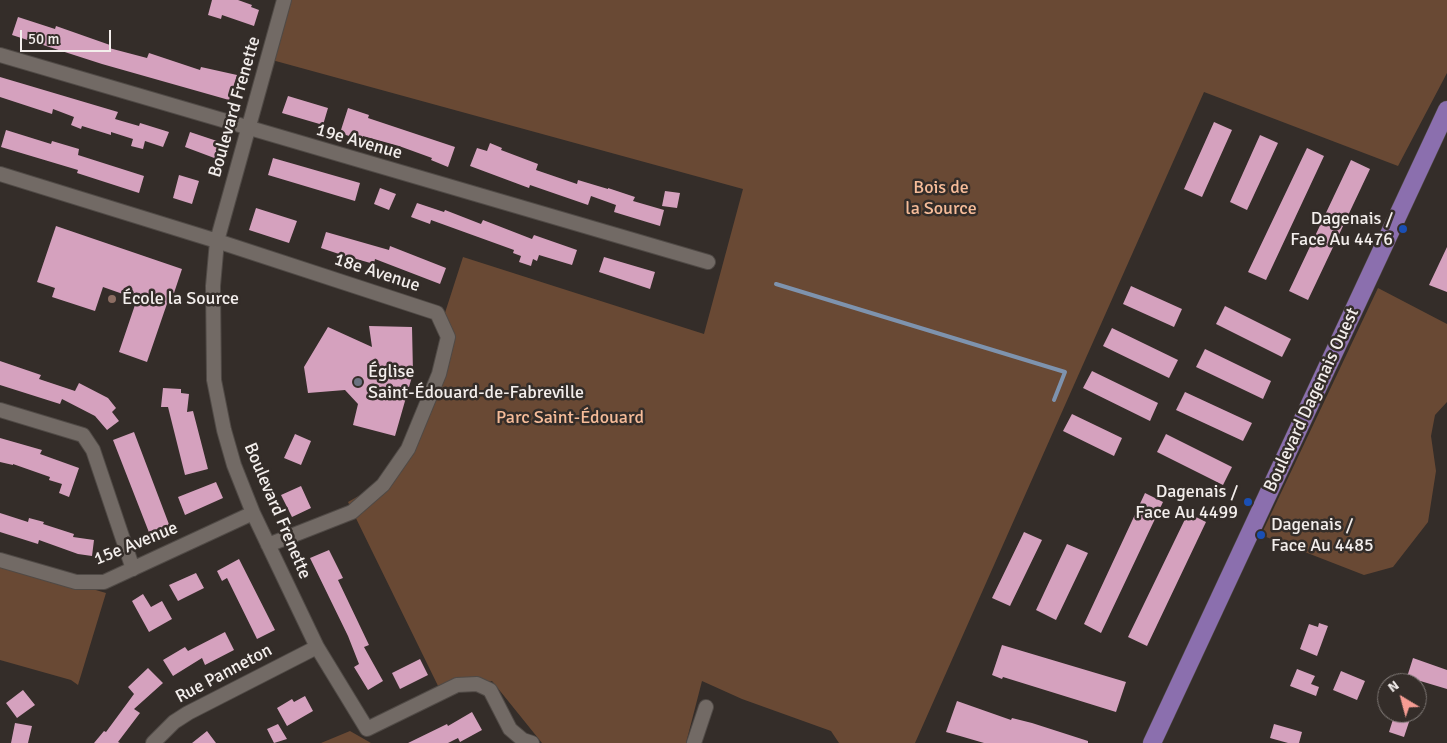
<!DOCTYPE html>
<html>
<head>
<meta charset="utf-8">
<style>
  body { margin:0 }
  #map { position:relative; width:1447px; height:743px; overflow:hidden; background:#342d29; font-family:Signika,sans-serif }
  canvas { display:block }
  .north { position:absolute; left:1377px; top:673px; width:50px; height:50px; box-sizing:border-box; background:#342d29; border:1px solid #807a77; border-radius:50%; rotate:323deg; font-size:14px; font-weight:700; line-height:20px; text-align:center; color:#f3eeec }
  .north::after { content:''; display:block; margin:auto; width:18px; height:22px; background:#f59c93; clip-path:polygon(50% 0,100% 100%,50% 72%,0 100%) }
  .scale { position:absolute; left:20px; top:30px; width:91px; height:22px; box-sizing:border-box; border:2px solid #f3eeec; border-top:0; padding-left:6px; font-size:15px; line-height:18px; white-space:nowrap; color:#f3eeec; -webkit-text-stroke:4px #342d29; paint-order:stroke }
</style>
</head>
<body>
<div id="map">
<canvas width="1447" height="743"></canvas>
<div class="north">N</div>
<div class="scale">50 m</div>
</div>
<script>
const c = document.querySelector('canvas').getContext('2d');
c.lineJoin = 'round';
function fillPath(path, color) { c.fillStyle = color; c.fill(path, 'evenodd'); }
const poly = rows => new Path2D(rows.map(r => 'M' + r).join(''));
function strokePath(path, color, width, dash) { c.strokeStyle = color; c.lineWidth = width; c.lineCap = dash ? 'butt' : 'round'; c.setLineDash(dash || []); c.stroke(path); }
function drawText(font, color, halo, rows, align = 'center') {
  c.font = font + ' Signika,sans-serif'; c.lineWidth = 5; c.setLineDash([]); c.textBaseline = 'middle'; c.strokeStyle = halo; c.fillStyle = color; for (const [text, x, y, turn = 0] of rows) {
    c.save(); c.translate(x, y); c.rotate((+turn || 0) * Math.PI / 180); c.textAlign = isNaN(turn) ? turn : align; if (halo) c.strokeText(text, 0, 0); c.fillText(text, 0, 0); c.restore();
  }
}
fillPath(poly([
  [290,0,1447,0,1447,73,1398,166,1204,92,915,743,839,743,831,731,742,699,702,681,686,743,542,743,492,681,441,692,348,502,378,485,393,463,450,349,443,319,463,257,704,334,743,189,272,60],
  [1378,288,1447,324,1447,402,1435,415,1431,436,1436,471,1428,522,1393,567,1364,575,1261,535],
  [0,562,106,593,78,685,71,680,0,660],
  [350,731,371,743,321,743]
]), '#694934');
strokePath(poly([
  [776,284,1065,372,1054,400]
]), '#7e93ae', 4);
fillPath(poly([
  [212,0,238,0,252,5,251,7,259,10,254,26,222,15,221,19,208,15],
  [18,17,55,29,56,26,110,45,109,48,147,58,149,53,200,70,201,67,237,75,229,100,102,64,12,35],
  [0,77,118,112,115,119,139,126,140,123,169,132,163,147,145,141,143,149,131,146,133,139,111,132,111,135,82,126,81,129,71,125,74,117,53,109,52,114,0,97],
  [288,96,328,108,323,125,282,113],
  [348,108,369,115,368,118,455,147,448,167,431,160,432,158,399,146,363,136,361,140,340,133],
  [1214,122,1232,130,1202,197,1184,189],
  [6,130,51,144,52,141,79,149,78,155,144,176,139,193,77,173,78,170,1,147],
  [190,132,223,143,217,159,185,147],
  [1260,135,1278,143,1247,210,1230,202],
  [490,143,502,148,501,150,538,164,536,170,577,184,578,180,608,189,608,188,635,197,633,201,664,210,660,226,614,212,616,205,591,196,588,205,530,185,529,188,470,166,477,148,487,151],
  [1307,148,1324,156,1266,280,1248,272],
  [273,158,360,183,355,201,268,175],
  [1351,160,1370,169,1308,300,1289,291],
  [179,175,199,181,192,204,173,198],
  [380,188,396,194,389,210,374,204],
  [665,191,680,193,677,208,662,206],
  [417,203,444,212,445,210,481,224,483,220,532,239,534,235,577,250,572,265,539,255,537,261,533,259,531,266,519,262,521,256,513,253,514,250,431,220,430,224,411,217],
  [256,208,297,221,289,243,249,230],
  [56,226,182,269,174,293,171,292,147,362,119,352,137,299,103,287,95,311,52,297,55,288,37,282],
  [326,232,389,250,390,246,446,268,440,284,375,259,374,264,342,255,321,248],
  [1447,247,1447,292,1429,285],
  [604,257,655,272,650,289,599,272],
  [1131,286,1182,309,1174,327,1123,304],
  [1225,306,1291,339,1282,357,1216,324],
  [369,326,412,327,413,373,395,436,353,425,358,404,345,390,308,393,304,367,328,327,372,347],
  [1112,328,1178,360,1169,378,1103,346],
  [1205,349,1271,381,1263,399,1196,367],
  [0,361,41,375,39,379,75,391,79,383,108,398,116,408,112,412,119,421,107,430,95,416,62,399,60,404,0,385],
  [1092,371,1158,403,1150,421,1083,388],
  [163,388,181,389,181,393,189,394,187,412,193,411,208,469,185,475,168,407,161,407],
  [1185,392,1252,423,1243,441,1176,410],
  [1072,414,1122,438,1114,456,1063,431],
  [134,432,170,527,150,535,113,440],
  [295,434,311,441,301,465,284,458],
  [1166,434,1232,467,1223,485,1157,452],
  [0,438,42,450,40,454,79,468,69,497,59,493,62,484,49,480,50,477,13,464,13,465,0,462],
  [216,482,223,498,185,515,178,497],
  [301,486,311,508,292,517,281,495],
  [1145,493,1163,502,1101,633,1084,624],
  [0,513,28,522,29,518,44,522,43,524,74,534,73,537,94,540,92,556,78,554,39,540,38,544,0,532],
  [1188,513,1206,522,1147,646,1128,637],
  [1024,532,1042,540,1010,606,992,598],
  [1067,544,1088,553,1056,620,1036,610],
  [329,550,343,578,338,580,369,645,364,647,383,681,368,690,354,667,359,664,348,636,310,558],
  [239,559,275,630,257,639,227,578,222,581,217,571],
  [196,573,204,588,178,601,169,585],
  [143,594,151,607,162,601,172,619,149,632,132,601],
  [1319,623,1328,626,1317,656,1300,649,1309,624,1318,627],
  [225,632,234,650,205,665,202,658,173,676,163,660,185,647,188,651],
  [1002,645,1126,682,1116,712,1003,677,1002,679,992,675],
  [1413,658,1447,670,1447,689,1407,677],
  [420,659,428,675,400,689,392,673],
  [148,668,163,683,134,709,140,713,118,742,120,743,94,743,104,731,106,732,134,694,128,687],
  [1297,669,1315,676,1311,684,1319,687,1316,696,1290,686],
  [1341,671,1365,681,1357,700,1333,690],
  [23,690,35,705,17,718,6,703],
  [305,696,313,711,287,726,277,708,292,699,294,702],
  [957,701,1011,720,1012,718,1032,723,1088,741,1088,743,984,743,960,736,946,732],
  [472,712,482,730,460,742,458,738,448,743,408,743,447,724,448,726],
  [1395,713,1412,713,1404,737,1389,732],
  [15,723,32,726,28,743,11,743],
  [278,724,287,739,274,743,267,729],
  [1274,724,1302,732,1299,743,1288,743,1270,738],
  [207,731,216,743,192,743]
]), '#d5a1be');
const minor = poly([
  [284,0,217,241,213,286,214,380,224,430,234,465,253,513,317,647,367,729,457,685,477,684,490,690,510,729,523,740,532,743],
  [0,55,708,262],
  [0,174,217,241,437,313,448,337,439,374,408,449,383,485,352,512,268,545],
  [0,410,83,435,93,450,133,569],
  [0,560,76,582,104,582,253,513],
  [153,743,174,722,188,713,317,647],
  [694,743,706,707]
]);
const major = poly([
  [1152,743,1447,110]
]);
strokePath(minor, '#504a46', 16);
strokePath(major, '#504a46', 19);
strokePath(minor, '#726a65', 14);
strokePath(major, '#8b6fae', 18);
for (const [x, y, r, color] of [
  [1403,229,5,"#1a4fb4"],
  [112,299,5,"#8d6e63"],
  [358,382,5,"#6b7280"],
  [1248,502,5,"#1a4fb4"],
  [1261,535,5,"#1a4fb4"]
]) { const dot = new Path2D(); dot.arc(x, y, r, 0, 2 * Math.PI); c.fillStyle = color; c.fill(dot); strokePath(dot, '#342d29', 2); }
drawText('18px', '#f3eeec', '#342d29', [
  ["Boulevard Frenette",235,107,-74],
  ["19e Avenue",359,142,16],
  ["18e Avenue",377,273,18],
  ["Boulevard Dagenais Ouest",1312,400,-65],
  ["Boulevard Frenette",277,511,67],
  ["15e Avenue",136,544,-22],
  ["Rue Panneton",224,674,-28]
]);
drawText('18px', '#f6bc99', '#342d29', [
  ["Bois de",941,188],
  ["la Source",941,209],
  ["Parc Saint-Édouard",570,418]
]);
drawText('18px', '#f3eeec', '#342d29', [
  ["Dagenais /",1393,219,"right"],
  ["Face Au 4476",1393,240,"right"],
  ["École la Source",122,299],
  ["Église",368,372],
  ["Saint-Édouard-de-Fabreville",368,393],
  ["Dagenais /",1238,492,"right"],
  ["Face Au 4499",1238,513,"right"],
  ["Dagenais /",1271,525],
  ["Face Au 4485",1271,546]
], 'left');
</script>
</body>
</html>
